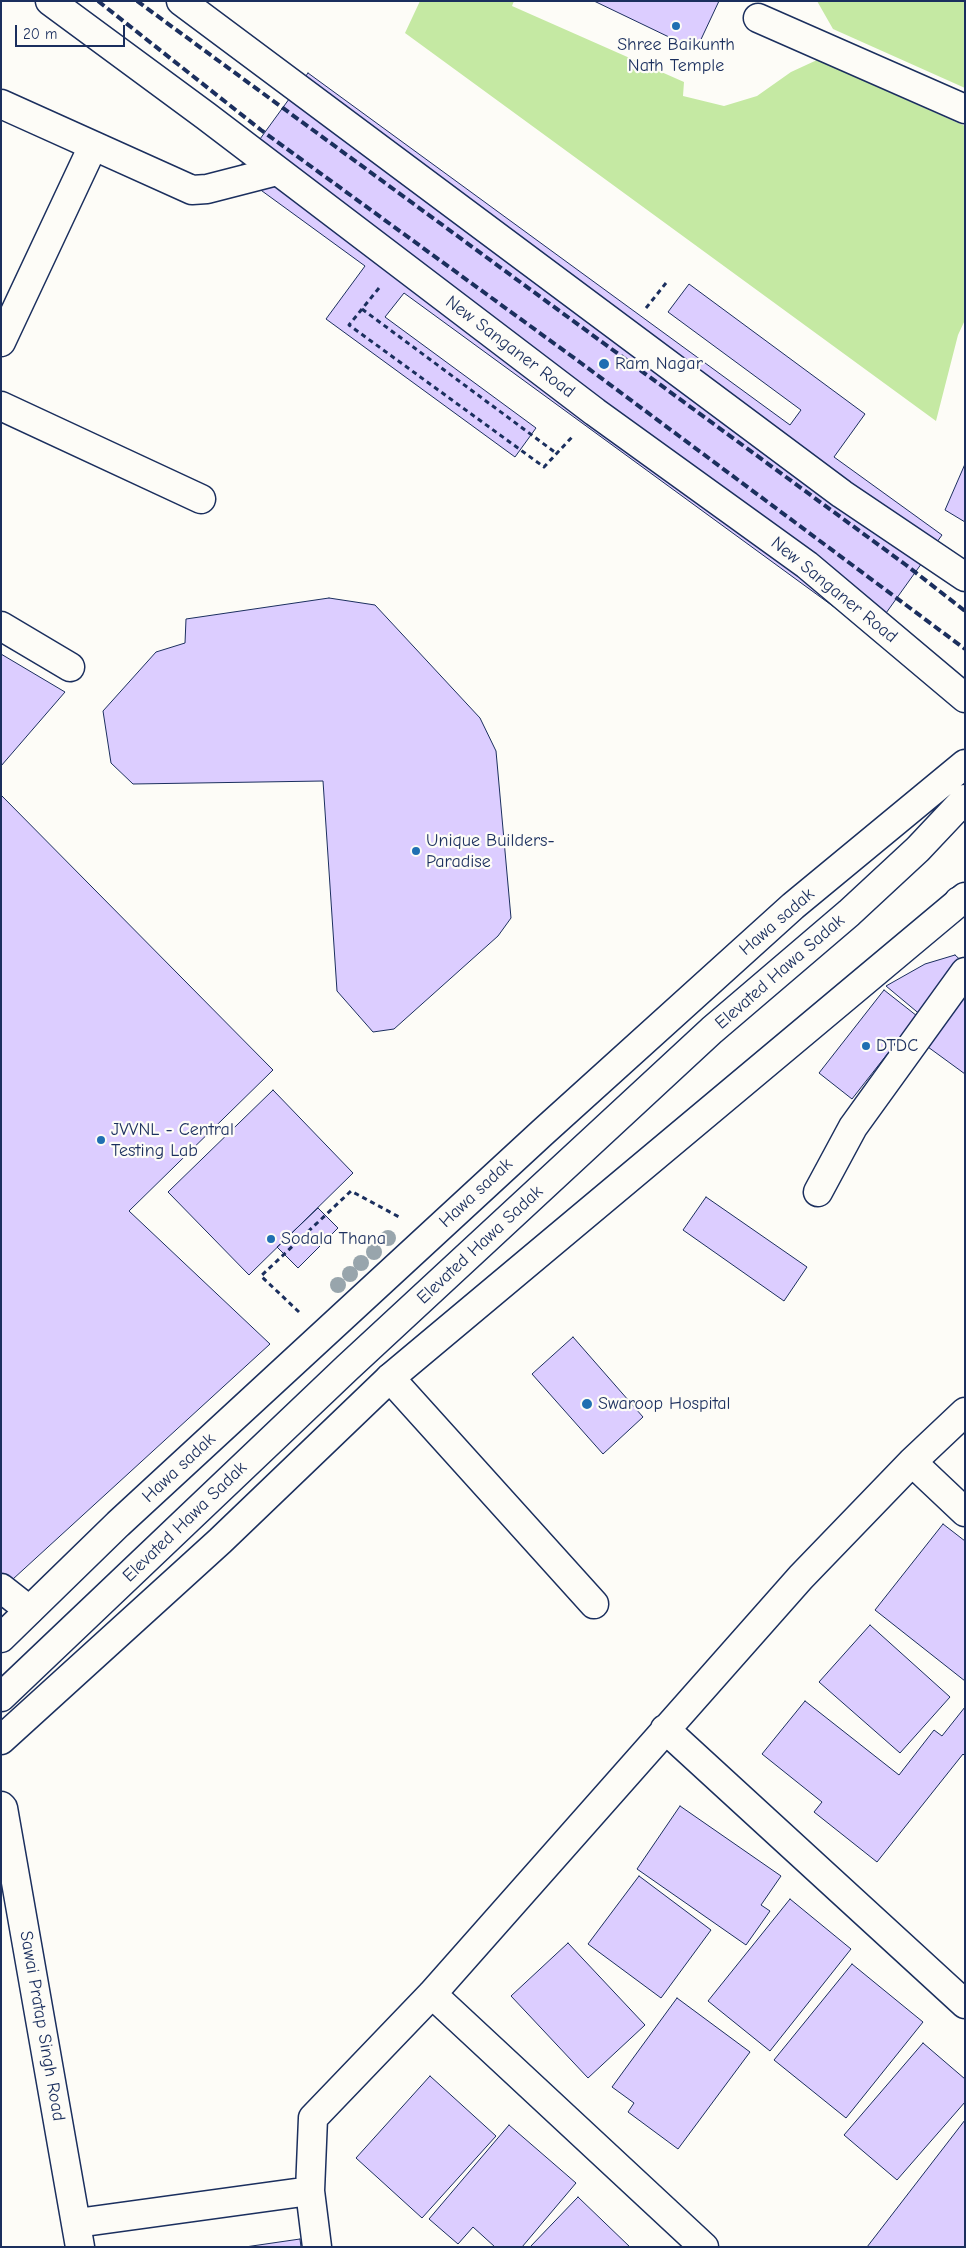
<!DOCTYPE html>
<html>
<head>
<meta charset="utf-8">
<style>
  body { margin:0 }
  #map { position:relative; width:966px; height:2248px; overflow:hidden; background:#fdfcf7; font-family:"Comic Neue",sans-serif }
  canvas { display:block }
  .frame { position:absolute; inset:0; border:2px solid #1b2f5e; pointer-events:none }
  .scale { position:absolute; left:15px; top:25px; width:110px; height:22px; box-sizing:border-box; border:2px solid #1b2f5e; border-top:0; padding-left:6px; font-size:15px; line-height:18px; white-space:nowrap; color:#1b2f5e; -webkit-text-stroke:4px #fdfcf7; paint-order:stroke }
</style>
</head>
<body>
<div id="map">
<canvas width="966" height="2248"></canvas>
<div class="frame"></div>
<div class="scale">20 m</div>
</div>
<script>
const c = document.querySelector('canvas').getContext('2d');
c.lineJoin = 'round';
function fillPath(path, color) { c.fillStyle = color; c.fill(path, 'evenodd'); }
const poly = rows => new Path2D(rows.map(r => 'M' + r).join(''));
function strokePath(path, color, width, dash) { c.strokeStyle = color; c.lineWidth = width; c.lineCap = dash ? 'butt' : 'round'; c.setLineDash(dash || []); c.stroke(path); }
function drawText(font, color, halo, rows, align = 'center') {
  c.font = font + ' "Comic Neue",sans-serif'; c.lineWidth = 4.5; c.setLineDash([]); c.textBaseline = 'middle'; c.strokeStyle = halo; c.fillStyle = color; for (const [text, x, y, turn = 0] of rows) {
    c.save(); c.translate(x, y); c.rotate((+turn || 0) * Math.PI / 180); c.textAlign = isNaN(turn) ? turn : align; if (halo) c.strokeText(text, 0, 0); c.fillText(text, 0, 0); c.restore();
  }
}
fillPath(poly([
  [420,1,514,1,512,6,684,82,683,96,724,106,757,96,791,72,817,60,965,126,965,320,958,335,936,421,405,33],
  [817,1,965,1,965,88,833,29]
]), '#c5e9a3');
const building = poly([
  [594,1,719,1,696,50,594,1],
  [308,73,790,425,801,410,668,312,689,284,865,414,834,457,942,535,871,634,404,293,385,317,536,428,515,457,326,319,365,266,236,172,308,73],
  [965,464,965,522,945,510,965,464],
  [329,598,375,605,480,718,496,751,511,918,498,936,394,1029,373,1032,337,991,323,781,133,784,111,763,103,711,156,652,185,643,186,619,329,598],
  [1,654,65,692,1,766,1,654],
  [1,795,273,1070,129,1211,270,1344,1,1590,1,795],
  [955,955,965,964,922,1016,886,986,925,964,955,955],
  [884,990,917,1016,852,1099,819,1073,884,990],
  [965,995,965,1074,928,1047,965,995],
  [273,1090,353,1173,249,1275,168,1192,273,1090],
  [706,1197,807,1267,784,1301,683,1230,706,1197],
  [318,1208,338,1228,298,1268,277,1247,318,1208],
  [573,1337,643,1417,603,1454,532,1374,573,1337],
  [943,1524,965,1541,965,1681,875,1610,943,1524],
  [870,1625,950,1697,900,1753,819,1682,870,1625],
  [805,1701,899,1775,934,1730,942,1736,965,1707,965,1756,963,1754,877,1862,814,1812,822,1802,762,1754,805,1701],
  [680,1806,781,1876,761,1905,770,1911,746,1945,637,1869,680,1806],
  [639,1876,711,1930,661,1998,588,1944,639,1876],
  [790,1899,851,1949,770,2051,708,2001,790,1899],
  [568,1943,645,2025,588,2078,511,1996,568,1943],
  [852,1964,923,2022,846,2118,774,2060,852,1964],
  [677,1998,750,2052,678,2149,628,2112,634,2103,612,2087,677,1998],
  [923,2043,965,2079,965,2102,897,2180,844,2135,923,2043],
  [430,2076,496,2136,422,2218,356,2158,430,2076],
  [965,2120,965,2247,867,2247,965,2120],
  [509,2125,576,2183,522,2247,495,2247,473,2227,458,2244,429,2219,509,2125],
  [578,2197,630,2247,530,2247,578,2197],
  [300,2239,301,2247,245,2247,300,2239]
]);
fillPath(building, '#dccdff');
strokePath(building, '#1b2f5e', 1);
const minor = poly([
  [758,18,965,109],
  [1,104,192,190,207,189,277,171],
  [1,342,93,146],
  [1,406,201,499],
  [1,626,70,667],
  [818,1192,853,1127,965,972],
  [390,1378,594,1604],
  [912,1462,965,1512],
  [1,1588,29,1610],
  [665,1729,965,2004],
  [1,1806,3,1808,80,2247],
  [432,1994,704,2247],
  [310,2191,317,2247],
  [77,2223,310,2191,313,2118,432,1994,801,1577,912,1462,965,1412]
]);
const major = poly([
  [50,1,206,116,595,412,807,565,965,698],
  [181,1,842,494,965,577],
  [1,1638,118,1524,543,1132,793,906,965,764],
  [1,1697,347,1368,712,1030,849,913,918,849,965,799],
  [1,1740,220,1541,390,1378,965,897]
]);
const highway = poly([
  [959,901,965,902]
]);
strokePath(minor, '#1b2f5e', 31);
strokePath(major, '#1b2f5e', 31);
strokePath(highway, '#1b2f5e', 31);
strokePath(poly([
  [379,288,349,325,544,467,573,436],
  [646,308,666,283],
  [362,309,556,453],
  [299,1312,261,1276,351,1191,401,1218]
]), '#1b2f5e', 3, [5, 4]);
strokePath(minor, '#fdfcf7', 28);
strokePath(major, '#fdfcf7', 28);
strokePath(highway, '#fdfcf7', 28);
strokePath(poly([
  [98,1,261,130,581,363,965,649],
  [137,1,906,565,965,611]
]), '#1b2f5e', 4, [8, 4]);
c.fillStyle = '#98a5ac';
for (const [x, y] of [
  [388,1238],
  [374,1252],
  [361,1263],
  [350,1274],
  [338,1285]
]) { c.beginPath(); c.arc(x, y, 8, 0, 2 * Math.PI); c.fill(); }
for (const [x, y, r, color] of [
  [676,26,5,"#1f6fb2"],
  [604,364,6,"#1f6fb2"],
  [416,851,5,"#1f6fb2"],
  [866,1046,5,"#1f6fb2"],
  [101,1140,5,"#1f6fb2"],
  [271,1239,5,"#1f6fb2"],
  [587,1404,6,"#1f6fb2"]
]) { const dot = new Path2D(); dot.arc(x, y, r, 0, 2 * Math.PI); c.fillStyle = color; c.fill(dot); strokePath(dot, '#fdfcf7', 2); }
drawText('18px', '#1b2f5e', '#fdfcf7', [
  ["Shree Baikunth",676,45,"center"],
  ["Nath Temple",676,66,"center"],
  ["Ram Nagar",615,364],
  ["Unique Builders-",426,841],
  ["Paradise",426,862],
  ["DTDC",876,1046],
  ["JVVNL - Central",111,1130],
  ["Testing Lab",111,1151],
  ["Sodala Thana",281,1239],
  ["Swaroop Hospital",598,1404]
], 'left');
drawText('18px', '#1b2f5e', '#fdfcf7', [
  ["New Sanganer Road",510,347,37],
  ["New Sanganer Road",834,590,39],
  ["Hawa sadak",777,922,-41],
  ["Elevated Hawa Sadak",780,972,-41],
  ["Hawa sadak",476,1193,-43],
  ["Elevated Hawa Sadak",480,1245,-43],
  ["Hawa sadak",179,1468,-43],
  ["Elevated Hawa Sadak",185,1522,-44],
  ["Sawai Pratap Singh Road",42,2026,80]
]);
</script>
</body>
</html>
